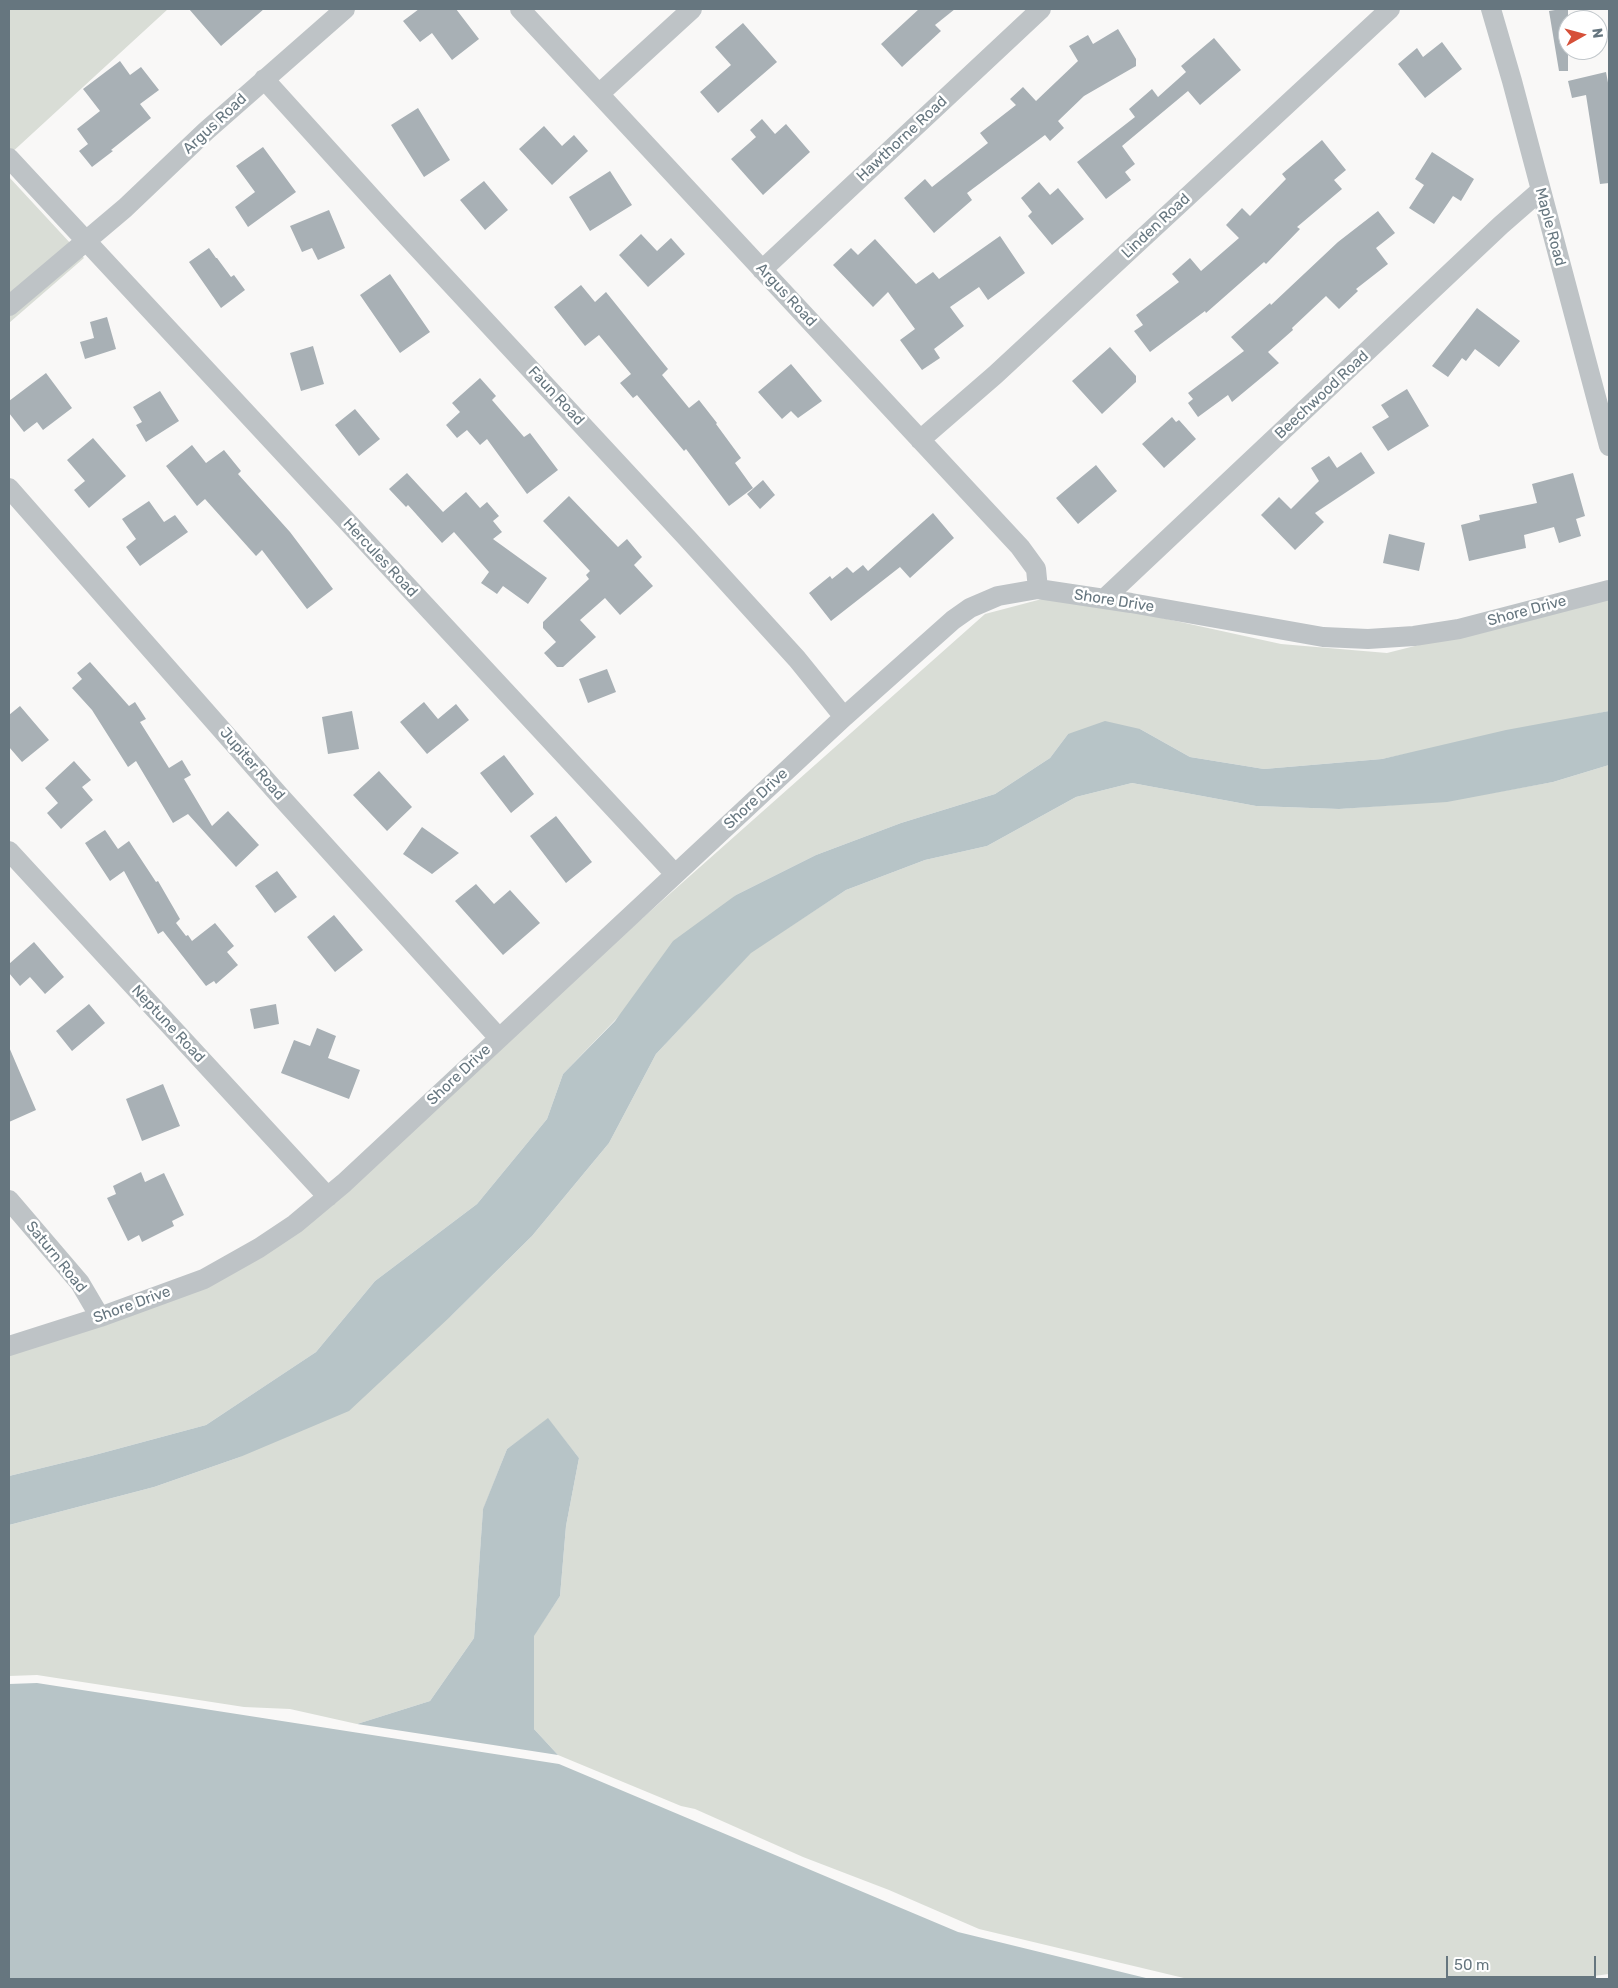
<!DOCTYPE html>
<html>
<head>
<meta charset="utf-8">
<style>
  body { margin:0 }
  #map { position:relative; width:1618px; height:1988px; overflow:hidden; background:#f9f8f7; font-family:Rubik,sans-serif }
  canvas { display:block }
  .frame { position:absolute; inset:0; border:10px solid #66767f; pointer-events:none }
  .north { position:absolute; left:1558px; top:10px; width:50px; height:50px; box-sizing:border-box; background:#fff; border:1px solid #c2c8cc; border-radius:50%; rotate:83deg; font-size:14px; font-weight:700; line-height:20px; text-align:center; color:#66767f }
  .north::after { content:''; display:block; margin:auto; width:18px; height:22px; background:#d65039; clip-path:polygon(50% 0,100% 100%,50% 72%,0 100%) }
  .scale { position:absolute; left:1446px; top:1956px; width:150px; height:22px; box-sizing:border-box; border:2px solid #66767f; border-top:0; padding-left:6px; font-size:15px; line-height:18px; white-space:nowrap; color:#66767f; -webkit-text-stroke:4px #fff; paint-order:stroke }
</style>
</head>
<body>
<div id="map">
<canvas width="1618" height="1988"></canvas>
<div class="frame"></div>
<div class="north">N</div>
<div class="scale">50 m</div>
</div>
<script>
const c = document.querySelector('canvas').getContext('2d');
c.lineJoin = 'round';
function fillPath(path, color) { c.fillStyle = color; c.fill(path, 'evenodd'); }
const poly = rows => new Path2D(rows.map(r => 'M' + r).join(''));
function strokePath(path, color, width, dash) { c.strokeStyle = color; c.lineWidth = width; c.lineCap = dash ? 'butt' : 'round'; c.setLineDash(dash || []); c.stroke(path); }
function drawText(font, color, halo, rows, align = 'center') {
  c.font = font + ' Rubik,sans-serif'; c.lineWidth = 5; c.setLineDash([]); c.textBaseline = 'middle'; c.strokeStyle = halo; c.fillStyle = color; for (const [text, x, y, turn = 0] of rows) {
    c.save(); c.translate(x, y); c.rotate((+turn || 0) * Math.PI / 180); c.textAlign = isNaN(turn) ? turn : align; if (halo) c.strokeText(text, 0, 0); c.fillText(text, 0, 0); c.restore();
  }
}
fillPath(poly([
  [9,9,168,9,9,155],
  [9,177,84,258,9,323],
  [1057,595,1281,644,1387,653,1609,597,1609,711,1382,759,1264,769,1190,757,1140,729,1068,734,1050,758,995,794,901,823,816,855,736,895,563,1074,547,1119,477,1204,375,1281,316,1352,206,1425,91,1456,9,1476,9,1351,224,1276,504,1041,985,614],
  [1609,765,1609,1974,1571,1979,1188,1979,979,1929,889,1890,803,1857,695,1809,681,1806,558,1755,534,1729,534,1635,560,1596,566,1526,579,1458,548,1419,507,1449,483,1510,474,1638,430,1701,357,1724,290,1709,244,1707,37,1675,9,1676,9,1525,154,1487,240,1457,452,1315,532,1236,609,1143,656,1054,751,952,846,890,925,860,987,846,1076,797,1132,783,1256,806,1339,809,1447,801,1553,782]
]), '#d9ddd6');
fillPath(poly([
  [1609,711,1609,765,1553,782,1447,802,1339,809,1256,806,1132,783,1076,797,987,846,925,860,846,890,751,953,656,1054,609,1143,532,1236,452,1315,349,1411,240,1457,154,1487,9,1525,9,1476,91,1456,206,1425,316,1352,375,1281,477,1204,547,1119,563,1074,615,1021,673,941,736,895,816,855,901,823,995,794,1050,758,1068,734,1105,721,1140,729,1190,757,1264,769,1382,759,1506,730],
  [548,1418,579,1458,566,1526,560,1596,534,1636,534,1729,558,1755,357,1724,430,1701,474,1638,483,1509,507,1449],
  [37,1683,559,1764,958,1932,1150,1979,9,1979,9,1684]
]), '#b7c4c7');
fillPath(poly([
  [189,9,264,9,221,46],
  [419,9,456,9,479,39,452,60,432,33,420,42,403,21],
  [919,9,955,9,935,25,941,31,902,67,881,44],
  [1561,9,1568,9,1568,71,1559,71,1549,11],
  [743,23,777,62,718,113,700,92,731,65,715,47],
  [1118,29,1136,59,1136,66,1084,96,1058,121,1064,128,1050,141,1045,135,967,193,972,200,934,233,904,198,925,179,932,187,988,143,980,133,1016,105,1010,99,1023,87,1036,101,1078,61,1069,46,1088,35,1093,44],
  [1214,38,1241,70,1200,105,1188,91,1122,146,1135,164,1125,172,1131,180,1106,199,1077,162,1135,117,1129,109,1152,89,1158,97,1186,72,1181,66],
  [1442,42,1462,69,1425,98,1398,64,1417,48,1423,57],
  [120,61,130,75,141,67,159,90,140,104,151,118,111,150,113,151,92,167,79,151,88,144,77,129,100,111,83,89],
  [1606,72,1609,88,1609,183,1600,184,1586,95,1572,98,1568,81],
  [418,108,450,160,424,177,391,125],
  [762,119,775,134,786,124,810,152,763,195,731,159,756,137,750,130],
  [544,126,562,146,574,135,588,151,552,185,519,149],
  [1322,140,1346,170,1334,180,1342,189,1297,227,1300,229,1266,264,1264,262,1206,313,1205,311,1150,352,1134,331,1143,325,1136,315,1179,282,1172,274,1190,258,1201,271,1239,238,1226,225,1242,208,1250,216,1286,179,1282,174],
  [263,147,296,192,248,227,235,207,255,192,236,166],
  [1432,152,1474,179,1461,201,1453,196,1434,224,1409,208,1424,185,1415,179],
  [610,171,632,205,590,231,569,197],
  [484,181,508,210,485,230,460,200],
  [1039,182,1050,195,1058,188,1084,219,1052,245,1028,216,1032,212,1021,198],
  [329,210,345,248,318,260,312,248,302,252,290,226],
  [1378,211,1395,233,1376,248,1388,264,1356,289,1358,291,1339,309,1326,296,1292,328,1293,330,1268,352,1279,363,1232,402,1228,395,1198,417,1188,403,1193,399,1188,393,1244,351,1231,337,1270,303,1271,305,1338,242],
  [641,234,657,251,671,238,685,254,648,287,619,255],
  [1000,236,1025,273,988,300,979,287,950,307,964,326,934,349,940,358,922,370,900,340,915,329,888,292,873,307,833,265,851,248,858,255,875,239,916,284,933,272,939,279],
  [209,248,216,258,217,258,231,277,234,275,245,290,221,308,189,262],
  [390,274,430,332,400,353,360,295],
  [581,285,595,302,606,292,668,369,662,375,689,408,699,400,717,423,716,424,741,458,735,463,753,488,729,506,686,449,684,451,637,395,633,398,620,383,631,374,599,335,585,346,554,307],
  [1477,308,1520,341,1499,367,1475,349,1466,361,1462,358,1448,377,1432,366],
  [107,317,116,349,85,359,80,342,94,338,90,322],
  [313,346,324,384,301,391,290,353],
  [1110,347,1136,376,1136,382,1102,414,1072,381],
  [791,364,822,401,798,418,791,411,782,419,758,392],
  [46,373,72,408,43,430,37,422,24,432,9,413,9,401],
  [480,378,496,396,492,400,524,437,530,433,558,470,527,494,487,439,480,445,467,430,457,438,446,425,460,412,452,403],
  [1407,389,1429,426,1388,451,1372,427,1389,417,1381,405],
  [160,391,179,421,146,442,136,425,142,422,133,407],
  [355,409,380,439,359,456,335,425],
  [1172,417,1176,422,1179,420,1196,439,1164,468,1142,444],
  [93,438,126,476,89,508,74,490,85,481,67,460],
  [192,445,206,463,224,450,241,471,238,474,290,532,333,589,307,609,262,550,256,556,205,499,197,506,166,466],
  [1361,452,1375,473,1315,513,1324,522,1295,550,1261,515,1279,497,1291,509,1319,481,1311,468,1329,456,1337,468],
  [1096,465,1117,491,1078,524,1056,498],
  [407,473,443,512,466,492,480,508,487,502,499,516,493,521,502,532,493,539,547,578,528,604,503,586,497,594,481,583,489,572,454,532,442,543,408,505,406,507,389,489],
  [1573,473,1585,516,1576,519,1581,536,1559,543,1554,527,1524,535,1526,548,1469,561,1461,525,1480,520,1479,515,1537,503,1532,484],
  [763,480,775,495,760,509,747,494],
  [569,496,618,547,627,539,642,557,634,565,653,586,620,615,605,598,580,620,596,637,563,667,557,667,544,653,556,642,543,628,543,622,589,579,586,575,590,571,543,521],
  [149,501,164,522,175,515,188,532,140,566,126,547,136,539,122,519],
  [933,513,954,538,910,578,900,567,831,621,809,593,830,576,832,579,847,567,853,573,863,565,868,571],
  [1389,534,1425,543,1419,571,1383,563],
  [90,662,129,706,135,702,146,719,140,722,169,768,182,760,191,775,184,779,212,826,228,811,259,845,236,867,188,814,173,823,136,761,128,767,92,710,72,688,82,679,77,673],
  [607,669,616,692,588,703,579,679],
  [424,702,438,719,456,704,469,720,427,754,400,722],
  [20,706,49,740,22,762,9,747,9,715],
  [352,711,359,749,328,754,322,717],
  [504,755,534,794,511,813,480,773],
  [74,761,91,780,82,787,93,800,61,829,47,813,58,803,45,788],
  [379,771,412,807,387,831,353,795],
  [556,816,592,862,566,883,530,836],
  [422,827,459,853,432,874,403,854],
  [105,830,118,849,129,841,156,882,158,881,180,919,176,923,186,936,188,935,192,941,215,923,234,946,227,952,238,965,216,984,214,981,206,986,163,931,158,934,124,871,110,881,85,843],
  [277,871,297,897,275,913,255,886],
  [476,884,494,904,510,890,540,923,503,955,455,901],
  [334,915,363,950,335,972,307,937],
  [34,942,64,977,45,994,30,977,20,986,9,973,9,964],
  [89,1004,105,1023,72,1051,56,1031],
  [276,1004,279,1024,254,1029,250,1009],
  [317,1028,336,1036,328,1058,360,1070,349,1099,281,1073,294,1040,310,1046],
  [9,1047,36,1110,9,1122],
  [163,1084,180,1126,142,1141,126,1099],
  [141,1172,145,1182,164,1173,184,1215,172,1221,174,1226,142,1242,139,1235,128,1241,107,1198,116,1194,113,1186]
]), '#a8b0b5');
strokePath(poly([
  [520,9,1020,547,1036,569,1038,589],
  [1491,9,1512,81,1609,446],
  [264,79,389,217,687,538,797,659,844,717],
  [599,94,692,9],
  [9,158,675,874],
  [762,270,1041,9],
  [9,306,125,208,206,131,345,9],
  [920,440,995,375,1390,9],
  [9,488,279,795,499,1038],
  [1104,599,1501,225,1540,191],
  [9,851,328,1197],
  [9,1200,80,1283,100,1317],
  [9,1346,100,1317,204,1279,259,1248,295,1224,344,1183,844,717,953,620,970,608,998,596,1038,589,1131,603,1323,637,1368,639,1414,636,1459,629,1609,590]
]), '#bec3c6', 20);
drawText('15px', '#66767f', '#fff', [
  ["Argus Road",215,124,-43],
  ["Hawthorne Road",902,139,-43],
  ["Linden Road",1156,226,-43],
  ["Maple Road",1550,227,75],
  ["Argus Road",786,295,47],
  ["Beechwood Road",1322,395,-43],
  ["Faun Road",556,396,47],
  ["Hercules Road",380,558,47],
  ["Shore Drive",1114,601,9],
  ["Shore Drive",1527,611,-15],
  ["Jupiter Road",252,764,49],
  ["Shore Drive",756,799,-43],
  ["Neptune Road",168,1024,47],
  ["Shore Drive",459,1075,-43],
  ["Saturn Road",56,1257,51],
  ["Shore Drive",132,1305,-20]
]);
</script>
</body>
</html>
